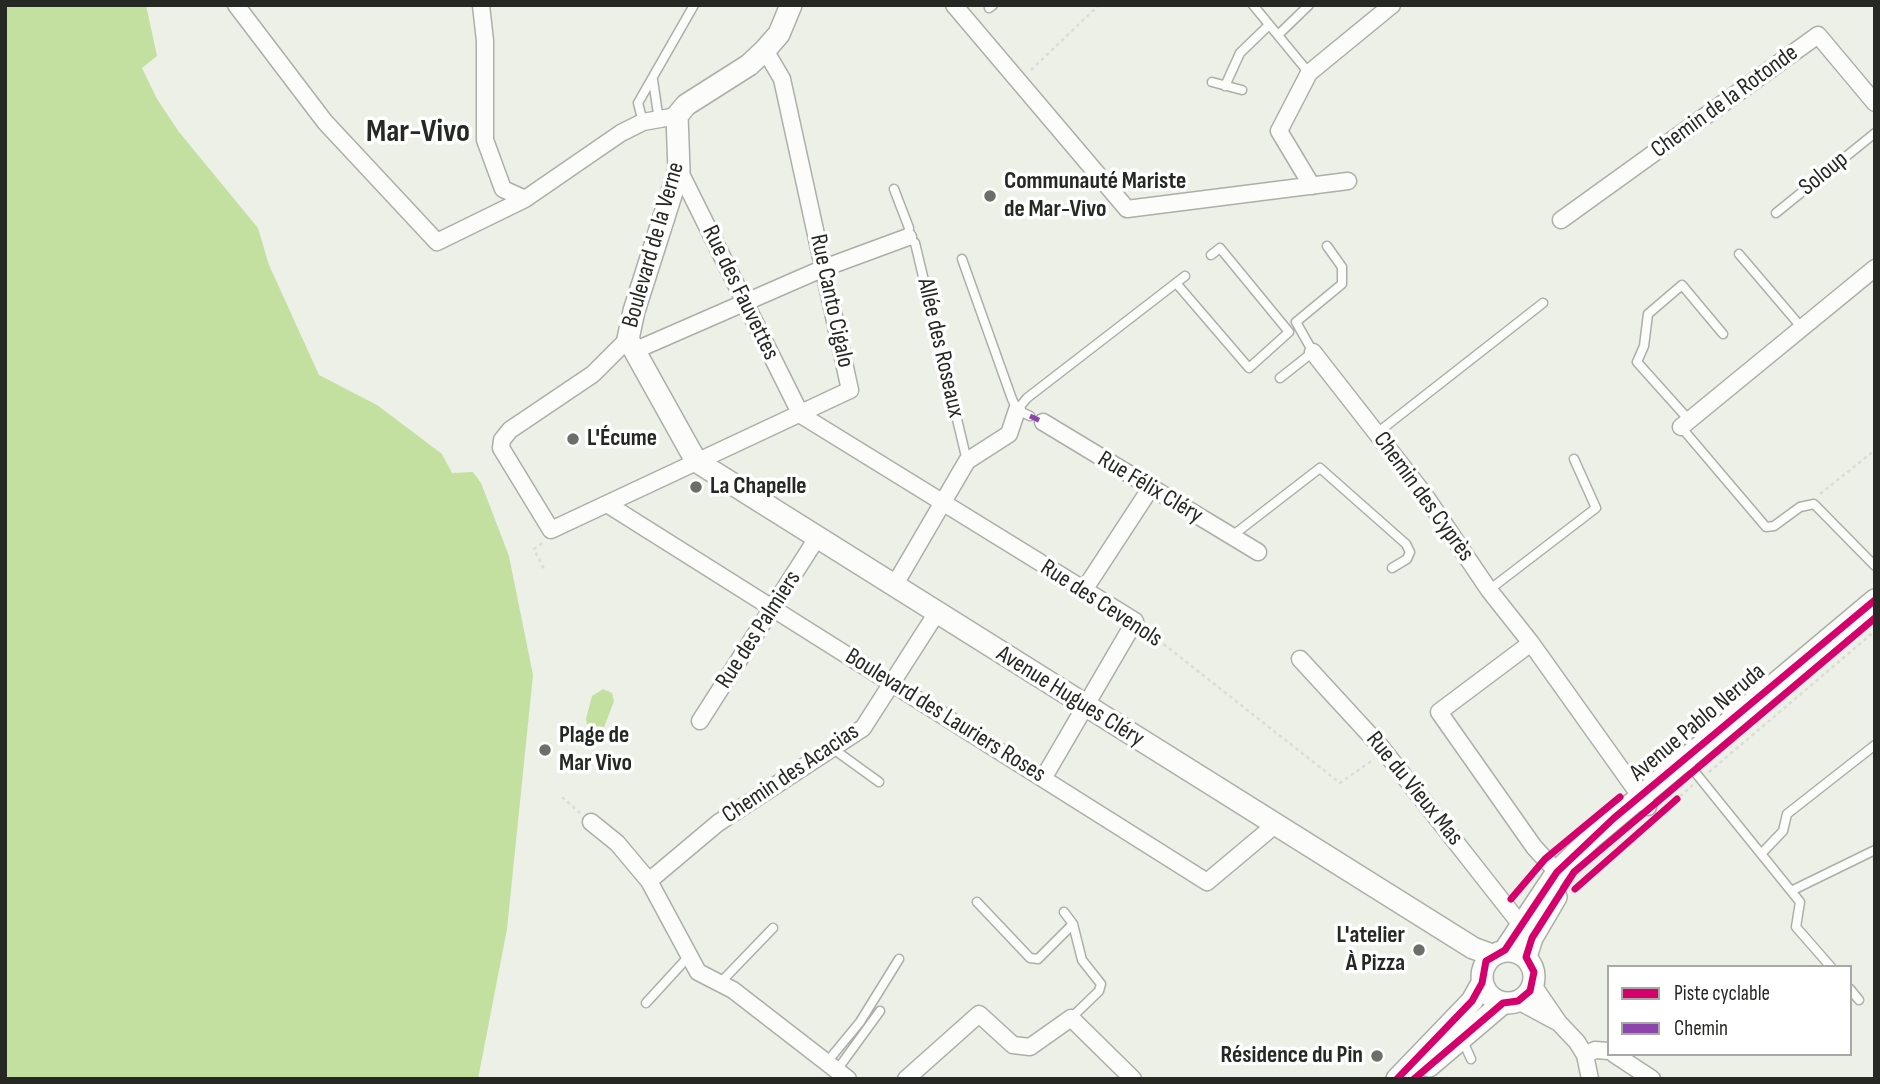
<!DOCTYPE html>
<html>
<head>
<meta charset="utf-8">
<style>
  body { margin:0 }
  #map { position:relative; width:1880px; height:1084px; overflow:hidden; background:#ecf0e7; font-family:"Sofia Sans Condensed",sans-serif }
  canvas { display:block }
  .frame { position:absolute; inset:0; border:7px solid #262923; pointer-events:none }
  .legend { position:absolute; left:1607px; top:965px; width:245px; height:91px; box-sizing:border-box; background:#fff; border:2px solid #a8a9a7; margin:0; padding:9px 12px; list-style:none; font-size:21px; color:#262923 }
  .legend li { display:flex; align-items:center; gap:14px; height:35px }
  .legend b { width:35px; border:2px solid #a8a9a7 }
</style>
</head>
<body>
<div id="map">
<canvas width="1880" height="1084"></canvas>
<div class="frame"></div>
<ul class="legend">
<li><b style="height:9px;background:#d6006c"></b>Piste cyclable</li>
<li><b style="height:9px;background:#8e44ad"></b>Chemin</li>
</ul>
</div>
<script>
const c = document.querySelector('canvas').getContext('2d');
c.lineJoin = 'round';
function fillPath(path, color) { c.fillStyle = color; c.fill(path, 'evenodd'); }
const poly = rows => new Path2D(rows.map(r => 'M' + r).join(''));
function strokePath(path, color, width, dash) { c.strokeStyle = color; c.lineWidth = width; c.lineCap = dash ? 'butt' : 'round'; c.setLineDash(dash || []); c.stroke(path); }
function drawText(font, color, halo, rows, align = 'center') {
  c.font = font + ' "Sofia Sans Condensed",sans-serif'; c.lineWidth = 7; c.setLineDash([]); c.textBaseline = 'middle'; c.strokeStyle = halo; c.fillStyle = color; for (const [text, x, y, turn = 0] of rows) {
    c.save(); c.translate(x, y); c.rotate((+turn || 0) * Math.PI / 180); c.textAlign = isNaN(turn) ? turn : align; if (halo) c.strokeText(text, 0, 0); c.fillText(text, 0, 0); c.restore();
  }
}
fillPath(poly([
  [5,5,146,5,157,56,142,68,157,99,179,132,258,228,269,265,319,375,377,405,442,454,452,473,473,472,481,483,509,556,533,675,507,929,478,1079,5,1079],
  [603,689,612,693,614,701,603,730,597,732,588,729,586,719,592,696]
]), '#c3e0a0');
const lane = poly([
  [1253,5,1309,73],
  [989,8,993,5],
  [1278,35,1309,5],
  [653,80,659,121],
  [1212,82,1242,90],
  [1225,86,1240,53,1269,25],
  [643,122,638,103,694,5],
  [894,189,909,228,908,237,915,243,967,461],
  [1776,213,1875,133],
  [1739,254,1802,328],
  [962,259,1012,399,1017,410,1030,416],
  [1176,283,1249,368,1289,332,1220,248,1211,255],
  [1280,378,1313,352,1296,322,1342,284,1342,267,1327,246],
  [1017,410,1027,398,1185,276],
  [1689,420,1637,362,1644,346,1648,314,1682,285,1723,334],
  [1681,427,1766,527,1774,526,1800,507,1814,504,1875,566],
  [1377,433,1543,303],
  [1232,536,1320,468,1406,544,1410,552,1407,559,1392,568],
  [1489,590,1596,508,1574,459],
  [832,748,879,782],
  [1686,761,1800,902,1796,927,1831,967],
  [1762,853,1783,831,1787,814,1875,745],
  [1791,891,1875,850],
  [977,902,1030,958,1038,959,1073,924],
  [1064,912,1073,924,1082,960,1101,984,1099,991,1071,1018],
  [720,983,773,928],
  [1850,989,1859,1000],
  [646,1003,690,955],
  [1462,1039,1471,1059],
  [827,1062,860,1022,899,959],
  [837,1070,880,1011]
]);
const street = poly([
  [236,5,325,122,437,242,525,199],
  [481,5,485,41,485,140,503,189,525,199,621,133,643,122,677,116],
  [954,5,1127,209,1348,181],
  [679,170,801,415],
  [1312,186,1279,131,1309,73,1392,5],
  [1561,220,1818,35,1875,103],
  [628,339,593,374,510,430,502,440,501,448,551,530,850,390,782,79,765,50],
  [636,350,824,268,908,237],
  [1313,352,1424,494,1489,590,1531,643,1648,807],
  [801,415,1135,621,1044,777],
  [1043,422,1258,552],
  [1681,427,1875,268],
  [607,504,1207,882,1275,825],
  [894,586,967,461,1009,434,1017,410],
  [1084,590,1150,489],
  [1531,643,1439,712,1534,847,1557,872],
  [1300,659,1381,747,1521,925],
  [700,721,817,538],
  [591,822,617,843,649,881,698,972,733,990,848,1079],
  [649,881,718,823,863,728,936,614],
  [1533,985,1559,1023,1577,1042,1585,1055,1590,1079],
  [1518,1001,1557,1022],
  [1614,1054,1652,1079],
  [1585,1055,1595,1050,1609,1051],
  [906,1079,979,1014,1013,1045,1030,1047,1071,1018,1133,1079]
]);
const secondary = poly([
  [791,5,779,34,765,50,749,65,686,105,677,116,679,170,634,311,628,339,696,461,1473,948,1492,955],
  [1505,950,1557,872,1590,839,1875,600],
  '1482 977a26 26 0 1 1 52 0a26 26 0 1 1-52 0Z',
  [1526,957,1532,938,1556,897],
  [1429,1066,1503,1003],
  [1397,1079,1472,1001,1482,983]
]);
strokePath(lane, '#acafa8', 11);
strokePath(street, '#acafa8', 19);
strokePath(secondary, '#acafa8', 24);
strokePath(poly([
  [1031,70,1099,5],
  [1820,494,1875,450],
  [542,543,534,549,545,571],
  [1147,631,1340,783,1374,759],
  [1709,772,1875,631],
  [562,797,580,813],
  [1664,810,1693,785],
  [1573,892,1651,821],
  [1515,894,1533,873]
]), '#dbdcd9', 2.5, [3.5, 3.5]);
strokePath(lane, '#fcfdfb', 8);
strokePath(street, '#fcfdfb', 16);
strokePath(secondary, '#fcfdfb', 21);
strokePath(poly([
  [1030,416,1043,422]
]), '#8e44ad', 5, [10, 5]);
strokePath(poly([
  [1575,889,1677,799],
  [1511,899,1545,859,1620,797],
  [1397,1079,1472,1001,1482,983,1486,961,1505,950,1557,872,1614,818,1875,600],
  [1414,1079,1503,1003,1518,1001,1530,991,1534,972,1526,957,1532,938,1574,872,1875,618]
]), '#d6006c', 7);
for (const [x, y, r, color] of [
  [990,196,7,"#6b6f68"],
  [573,439,7,"#6b6f68"],
  [696,487,7,"#6b6f68"],
  [545,750,7,"#6b6f68"],
  [1419,950,7,"#6b6f68"],
  [1377,1056,7,"#6b6f68"]
]) { const dot = new Path2D(); dot.arc(x, y, r, 0, 2 * Math.PI); c.fillStyle = color; c.fill(dot); strokePath(dot, '#fff', 2.5); }
drawText('24px', '#262923', '#fff', [
  ["Chemin de la Rotonde",1725,102,-36],
  ["Soloup",1824,174,-39],
  ["Boulevard de la Verne",654,245,-74],
  ["Rue des Fauvettes",740,293,64],
  ["Rue Canto Cigalo",831,301,78],
  ["Allée des Roseaux",940,348,77],
  ["Rue Félix Cléry",1150,488,31],
  ["Chemin des Cyprès",1423,497,54],
  ["Rue des Cevenols",1101,604,33],
  ["Rue des Palmiers",759,630,-57],
  ["Avenue Hugues Cléry",1070,697,32],
  ["Boulevard des Lauriers Roses",945,716,32],
  ["Avenue Pablo Neruda",1698,723,-40],
  ["Chemin des Acacias",791,774,-34],
  ["Rue du Vieux Mas",1414,789,51]
]);
drawText('bold 24px', '#262923', '#fff', [
  ["Communauté Mariste",1004,182],
  ["de Mar-Vivo",1004,210],
  ["L'Écume",587,439],
  ["La Chapelle",710,487],
  ["Plage de",559,736],
  ["Mar Vivo",559,764],
  ["L'atelier",1405,936,"right"],
  ["À Pizza",1405,964,"right"],
  ["Résidence du Pin",1363,1056,"right"]
], 'left');
drawText('bold 32px', '#262923', '#fff', [
  ["Mar-Vivo",418,133]
]);
</script>
</body>
</html>
